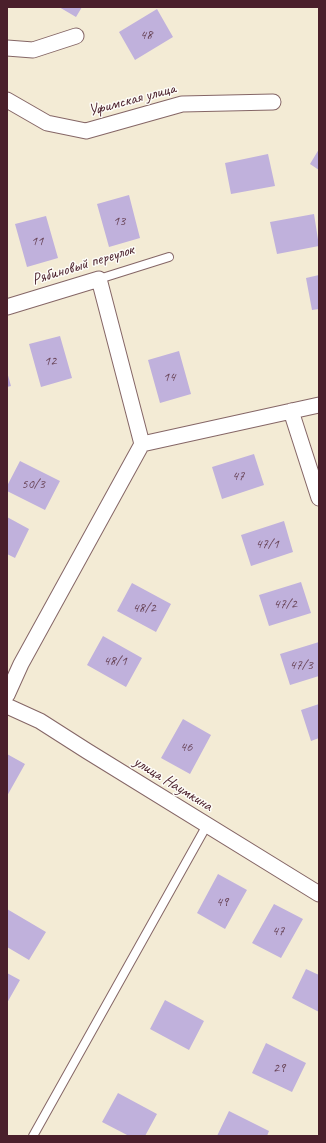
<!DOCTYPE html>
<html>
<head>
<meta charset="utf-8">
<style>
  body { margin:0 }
  #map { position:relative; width:326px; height:1143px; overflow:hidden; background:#f3ebd5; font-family:Caveat,sans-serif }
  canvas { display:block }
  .frame { position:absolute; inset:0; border:8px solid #4a1f2b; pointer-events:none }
</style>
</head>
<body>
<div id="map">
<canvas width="326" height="1143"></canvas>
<div class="frame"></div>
</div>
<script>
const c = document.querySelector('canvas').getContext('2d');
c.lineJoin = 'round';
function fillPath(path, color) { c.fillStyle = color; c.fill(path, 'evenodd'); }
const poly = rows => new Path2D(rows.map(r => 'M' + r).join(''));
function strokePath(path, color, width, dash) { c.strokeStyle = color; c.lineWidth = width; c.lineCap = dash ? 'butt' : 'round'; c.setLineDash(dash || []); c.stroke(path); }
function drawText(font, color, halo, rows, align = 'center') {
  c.font = font + ' Caveat,sans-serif'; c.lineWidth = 3; c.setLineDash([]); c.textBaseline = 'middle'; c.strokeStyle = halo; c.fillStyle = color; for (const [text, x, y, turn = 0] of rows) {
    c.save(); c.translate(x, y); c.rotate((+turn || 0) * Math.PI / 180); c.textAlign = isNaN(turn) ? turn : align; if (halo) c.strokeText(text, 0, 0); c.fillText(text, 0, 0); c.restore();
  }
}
fillPath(poly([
  [59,7,82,7,76,17],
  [157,9,173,37,135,60,119,32],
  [319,149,319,170,310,164],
  [268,154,275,186,231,194,225,163],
  [129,195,140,238,109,247,97,204],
  [314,214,319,246,277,254,270,222],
  [46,216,58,258,27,267,15,224],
  [319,275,319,309,312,310,306,278],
  [60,336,72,378,41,387,29,344],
  [179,351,191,394,160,403,148,360],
  [7,372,11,386,7,387],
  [254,454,264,485,222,499,212,467],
  [20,461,60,481,45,510,7,491,7,486],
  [7,517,29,529,15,558,7,554],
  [284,521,293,552,251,566,241,535],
  [301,582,311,613,269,626,259,595],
  [132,583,171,604,156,632,117,611],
  [103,636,142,658,126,687,87,665],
  [319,642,319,676,290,685,280,654],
  [319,704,319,738,311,741,301,710],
  [183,719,211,735,190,774,161,758],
  [7,754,25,764,7,796],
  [218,874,247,890,225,929,197,913],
  [274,904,303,919,281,958,252,943],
  [7,909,46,932,29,960,7,947],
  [306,969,319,975,319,1012,292,998],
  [7,973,20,980,7,1003],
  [165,1000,204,1021,189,1050,150,1029],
  [266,1043,306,1063,292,1092,252,1073],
  [118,1093,157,1114,145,1136,129,1136,102,1122],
  [229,1111,269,1131,267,1136,217,1136]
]), '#c0b1dc');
const service = poly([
  [99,279,169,257],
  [33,1136,207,825]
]);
const minor = poly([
  [7,48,33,50,76,36],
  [7,100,47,123,86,131,182,104,273,102],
  [7,307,99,279,142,444,21,664,7,695],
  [291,411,319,498],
  [142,444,319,405],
  [7,706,40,721,87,751,319,894]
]);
strokePath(service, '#856666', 10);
strokePath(minor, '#856666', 17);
strokePath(service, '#fff', 8);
strokePath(minor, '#fff', 15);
drawText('14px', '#684457', null, [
  ["48",146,35],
  ["13",119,221],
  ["11",37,241],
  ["12",50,361],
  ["14",169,377],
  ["47",238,476],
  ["50/3",33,484],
  ["47/1",267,544],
  ["47/2",285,604],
  ["48/2",144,608],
  ["48/1",115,661],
  ["47/3",301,665],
  ["46",186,747],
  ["49",222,902],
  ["47",278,931],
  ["29",279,1068]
]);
drawText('16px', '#4a1f2b', '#fdfcf7', [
  ["Уфимская улица",132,100,-15],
  ["Рябиновый переулок",83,265,-17],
  ["улица Наумкина",173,784,32]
]);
</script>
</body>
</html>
